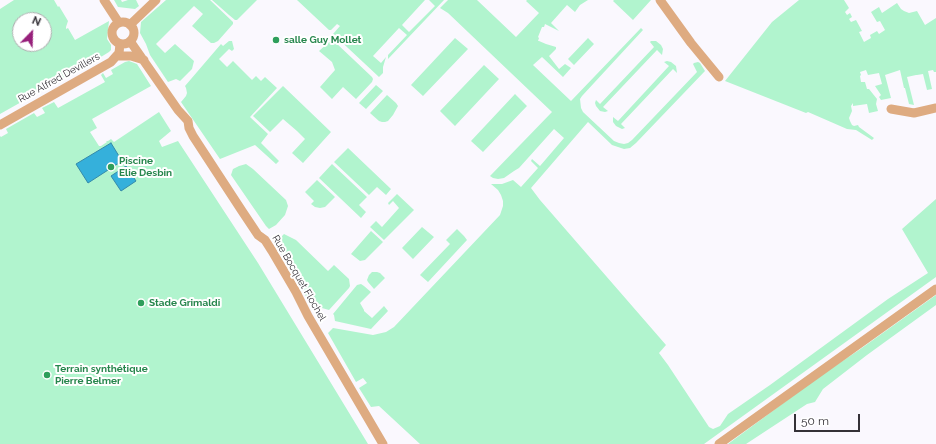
<!DOCTYPE html>
<html>
<head>
<meta charset="utf-8">
<style>
  body { margin:0 }
  #map { position:relative; width:936px; height:444px; overflow:hidden; background:#faf8fe; font-family:Raleway,sans-serif }
  canvas { display:block }
  .north { position:absolute; left:12px; top:12px; width:40px; height:40px; box-sizing:border-box; background:#fff; border:1px solid #aeadaf; border-radius:50%; rotate:23deg; font-size:11px; font-weight:700; line-height:16px; text-align:center; color:#343137 }
  .north::after { content:''; display:block; margin:auto; width:14px; height:18px; background:#97207b; clip-path:polygon(50% 0,100% 100%,50% 72%,0 100%) }
  .scale { position:absolute; left:794px; top:414px; width:66px; height:18px; box-sizing:border-box; border:2px solid #343137; border-top:0; padding-left:5px; font-size:12px; line-height:14px; white-space:nowrap; color:#343137; -webkit-text-stroke:3px #fff; paint-order:stroke }
</style>
</head>
<body>
<div id="map">
<canvas width="936" height="444"></canvas>
<div class="north">N</div>
<div class="scale">50 m</div>
</div>
<script>
const c = document.querySelector('canvas').getContext('2d');
c.lineJoin = 'round';
function fillPath(path, color) { c.fillStyle = color; c.fill(path, 'evenodd'); }
const poly = rows => new Path2D(rows.map(r => 'M' + r).join(''));
function strokePath(path, color, width, dash) { c.strokeStyle = color; c.lineWidth = width; c.lineCap = dash ? 'butt' : 'round'; c.setLineDash(dash || []); c.stroke(path); }
function drawText(font, color, halo, rows, align = 'center') {
  c.font = font + ' Raleway,sans-serif'; c.lineWidth = 4; c.setLineDash([]); c.textBaseline = 'middle'; c.strokeStyle = halo; c.fillStyle = color; for (const [text, x, y, turn = 0] of rows) {
    c.save(); c.translate(x, y); c.rotate((+turn || 0) * Math.PI / 180); c.textAlign = isNaN(turn) ? turn : align; if (halo) c.strokeText(text, 0, 0); c.fillText(text, 0, 0); c.restore();
  }
}
fillPath(poly([
  [14,0,54,0,58,7,59,6,68,21,66,27,66,29,68,28,75,40,109,21,107,39,111,45,111,50,109,52,96,60,0,114,0,9],
  [20,20,44,20,44,44,20,44],
  [114,0,121,0,122,2,128,0,136,0,139,6,135,9,118,7],
  [166,0,210,0,233,22,233,24,218,41,214,43,211,43,192,26,203,14,194,6,156,44,165,53,175,44,194,61,192,69,180,81,176,79,168,82,150,55,146,44,140,33,141,22],
  [212,0,257,0,237,20,235,20,229,15],
  [297,0,425,0,402,25,409,32,435,6,429,0,444,0,388,59,388,55,407,35,399,28,373,56,381,63,386,57,383,67,383,73,379,77,333,34,340,26,337,24,331,30,329,30],
  [448,0,477,0,516,37,539,13,526,1,527,0,588,0,580,5,575,12,567,5,551,23,559,31,545,24,544,27,542,27,538,37,539,38,538,41,539,41,546,44,556,47,556,49,549,56,559,69,565,64,571,68,563,77,542,57,533,65,571,101,641,28,643,30,582,96,580,99,581,108,583,112,614,141,619,143,624,144,628,143,632,140,697,72,693,64,694,63,698,62,700,63,705,71,636,143,630,148,624,149,612,145,588,122,531,188,540,200,666,345,659,353,668,365,709,427,713,429,720,426,728,414,770,385,888,299,928,273,902,229,936,199,936,277,704,444,420,444,379,406,371,407,359,388,367,383,363,378,356,382,328,333,333,328,373,335,386,332,394,327,500,215,503,206,503,201,501,195,498,190,491,184,502,184,513,180,521,187,538,168,531,161,532,159,540,166,564,138,554,129,519,168,514,171,504,178,498,179,493,178,490,176,552,112,448,13,440,8],
  [614,0,651,0,633,20,613,1],
  [799,0,844,0,849,8,845,12,847,15,850,13,852,17,849,19,851,22,856,20,862,31,859,32,864,42,871,38,870,35,877,31,879,34,885,30,880,21,877,22,871,12,879,7,882,13,897,3,901,9,904,11,909,13,917,11,925,25,936,18,936,72,934,72,933,70,928,71,932,89,927,90,923,74,917,75,916,75,907,77,914,105,909,104,905,88,904,88,900,70,885,75,891,98,881,100,879,97,881,95,875,86,882,84,879,73,868,75,866,70,860,72,861,75,860,76,861,82,865,82,867,89,869,89,877,99,876,104,878,111,869,113,867,104,853,106,853,103,851,106,852,111,849,118,850,121,852,125,854,126,858,125,859,127,874,138,872,140,856,130,847,129,808,112,806,113,725,81,772,22],
  [455,38,468,49,423,96,411,85],
  [588,38,594,44,574,65,568,59],
  [229,41,232,41,234,49,232,51,229,49,219,59,227,67,233,61,252,80,256,76,261,81,265,77,277,88,250,117,268,134,261,143,279,161,276,164,255,145,220,159,181,102,186,96,187,93,186,88,185,86,221,44,223,46],
  [651,41,656,41,661,45,663,49,662,55,657,50,603,107,608,111,605,112,600,111,596,106,595,103,596,100,600,104,654,47,650,42],
  [329,42,335,42,372,77,373,79,372,82,356,99,343,87,332,99,320,87,335,70,332,62,319,51],
  [129,61,137,64,151,86,92,119,97,128,90,132,99,146,101,146,107,142,106,141,108,141,111,139,114,142,159,112,171,131,159,141,162,147,178,141,258,263,368,444,0,444,0,136,1,137,8,133,6,129,34,113,37,117,45,113,42,108,54,102,58,108,105,82,101,75,103,73,106,78,113,74,111,70,125,62],
  [667,61,671,62,676,66,677,73,673,69,621,124,625,128,622,129,616,126,613,122,613,117,618,121,669,66,664,62],
  [484,65,499,79,455,126,440,111],
  [376,85,383,91,366,109,359,103],
  [283,86,331,132,303,163,292,153,305,139,297,131,283,119,270,132,253,116],
  [515,94,527,106,483,152,471,141],
  [387,95,396,103,398,106,393,115,388,121,385,122,382,122,379,121,370,113],
  [348,148,391,189,386,195,377,187,369,195,334,162],
  [246,164,253,169,286,200,288,206,285,215,276,225,269,229,266,226,231,175,233,169,239,166],
  [332,164,367,197,359,205,366,212,361,218,319,178],
  [317,180,335,197,325,207,320,208,315,207,311,204,314,201,305,192],
  [397,194,414,210,384,240,370,227,376,221,382,227,399,208,393,201,389,205,388,203],
  [422,227,434,237,413,259,402,248],
  [457,229,464,236,467,240,428,282,420,275,450,244,446,240],
  [371,231,383,242,365,260,360,261,351,254],
  [284,234,296,240,328,271,334,265,349,279,350,286,349,288,329,310,322,308,314,310,275,243],
  [372,272,377,272,380,273,385,278,374,289,368,282,367,280,369,275],
  [361,284,364,286,371,292,360,303,364,310,364,311,372,318,384,306,388,311,371,329,335,321,334,315,333,314,357,285],
  [936,295,936,305,867,355,823,389,815,402,807,404,746,444,728,444,820,376,859,350]
]), '#b1f4ce');
const water = poly([
  [111,143,122,161,88,183,76,164,111,143],
  [126,166,136,181,121,191,111,176,126,166]
]);
fillPath(water, '#35b0db');
strokePath(water, '#358aaa', 1);
strokePath(poly([
  [104,0,119,23],
  [660,0,691,43,719,77],
  '112 33a11 11 0 1 1 22 0a11 11 0 1 1-22 0Z',
  [130,25,134,21,156,0],
  [130,41,178,110,188,121,189,128,193,136,242,211,258,235,265,240,272,251,296,292,308,316,383,444],
  [117,56,131,56,144,60],
  [891,109,914,113,936,108],
  [0,125,111,62,119,53,120,44],
  [719,444,936,289]
]), '#deab81', 9);
for (const [x, y, r, color] of [
  [276,40,4,"#2e9e5b"],
  [111,167,4,"#2e9e5b"],
  [141,303,4,"#2e9e5b"],
  [47,375,4,"#2e9e5b"]
]) { const dot = new Path2D(); dot.arc(x, y, r, 0, 2 * Math.PI); c.fillStyle = color; c.fill(dot); strokePath(dot, '#fff', 1.5); }
drawText('bold 10px', '#27864d', '#fff', [
  ["salle Guy Mollet",284,40],
  ["Piscine",119,161],
  ["Elie Desbin",119,173],
  ["Stade Grimaldi",149,303],
  ["Terrain synthétique",55,369],
  ["Pierre Belmer",55,381]
], 'left');
drawText('10px', '#343137', '#fff', [
  ["Rue Alfred Devillers",59,78,-29],
  ["Rue Bocquet Flochel",299,278,60]
]);
</script>
</body>
</html>
